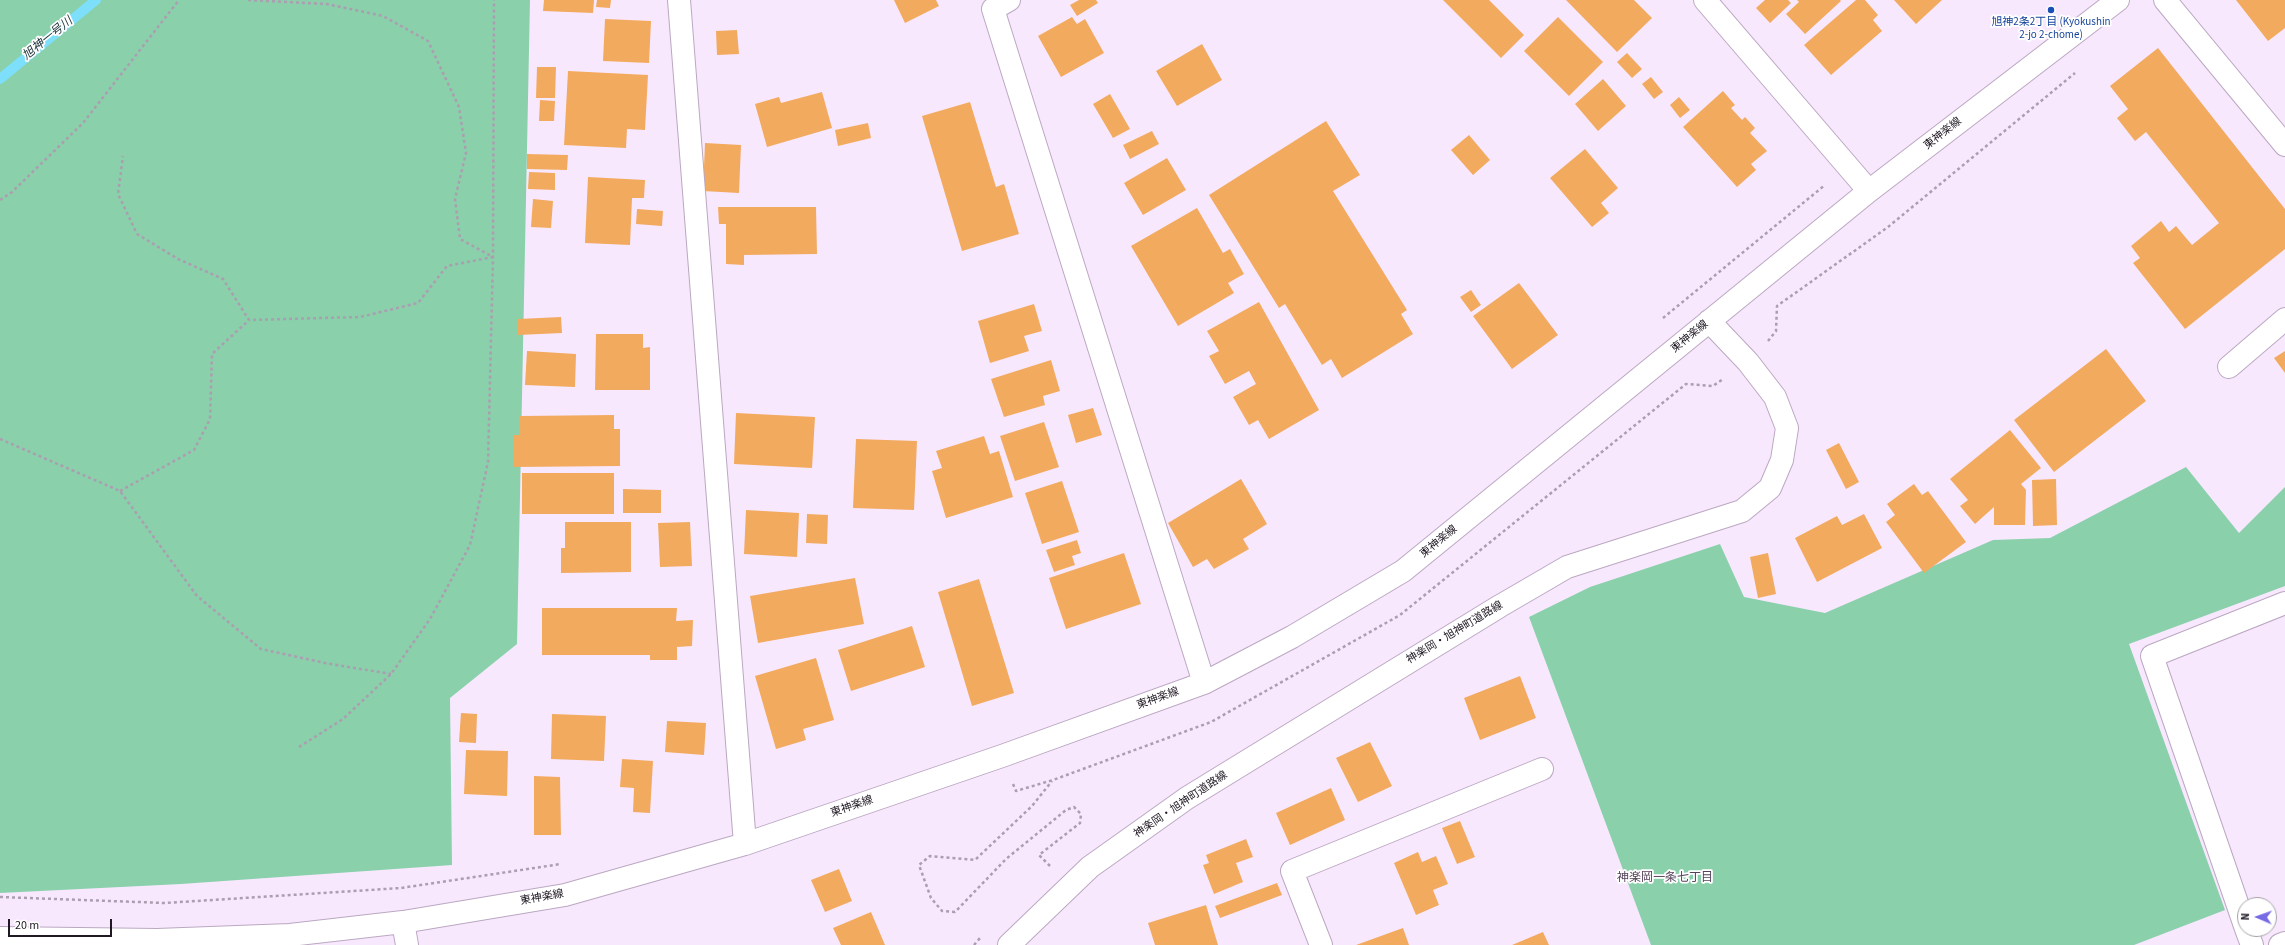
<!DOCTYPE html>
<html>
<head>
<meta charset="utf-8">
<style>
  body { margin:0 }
  #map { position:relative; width:2285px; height:945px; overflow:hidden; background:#f8e8fe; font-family:"Source Sans 3",sans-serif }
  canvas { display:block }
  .north { position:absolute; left:2237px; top:897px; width:40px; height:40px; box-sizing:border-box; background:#fff; border:1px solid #a6a3a7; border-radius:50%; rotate:272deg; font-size:11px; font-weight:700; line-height:16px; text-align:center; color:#201923 }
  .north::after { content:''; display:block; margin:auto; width:14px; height:18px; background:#776ae5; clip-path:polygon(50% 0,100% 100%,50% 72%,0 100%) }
  .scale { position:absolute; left:8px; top:919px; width:104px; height:18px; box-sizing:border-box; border:2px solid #201923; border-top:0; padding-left:5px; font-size:12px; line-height:14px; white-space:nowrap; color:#201923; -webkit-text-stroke:3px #fff; paint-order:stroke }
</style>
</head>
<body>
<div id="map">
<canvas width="2285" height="945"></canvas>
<div class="north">N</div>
<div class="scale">20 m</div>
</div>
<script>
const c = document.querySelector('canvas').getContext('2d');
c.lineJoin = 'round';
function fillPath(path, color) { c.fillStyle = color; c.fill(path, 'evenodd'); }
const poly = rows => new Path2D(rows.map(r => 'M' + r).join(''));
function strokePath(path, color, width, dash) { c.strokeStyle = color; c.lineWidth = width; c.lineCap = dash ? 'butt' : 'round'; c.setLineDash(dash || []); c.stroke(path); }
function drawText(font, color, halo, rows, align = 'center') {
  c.font = font + ' "Source Sans 3","Noto Sans JP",sans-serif'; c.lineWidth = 3.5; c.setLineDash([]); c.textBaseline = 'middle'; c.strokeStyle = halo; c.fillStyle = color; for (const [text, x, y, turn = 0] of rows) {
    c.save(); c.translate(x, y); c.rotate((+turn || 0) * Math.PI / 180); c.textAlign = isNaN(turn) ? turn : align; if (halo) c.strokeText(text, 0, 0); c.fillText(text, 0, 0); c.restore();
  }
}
fillPath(poly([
  [0,0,530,0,517,644,450,698,452,865,181,884,0,893],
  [2186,467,2239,533,2285,487,2285,586,2129,644,2225,910,2134,945,1651,945,1529,617,1590,587,1720,544,1744,597,1825,613,1993,540,2050,538]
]), '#8ad0ab');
strokePath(poly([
  [0,79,96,0]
]), '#7ddffa', 10);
fillPath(poly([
  [544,0,594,0,593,13,543,11],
  [597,0,611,0,610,8,596,7],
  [894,0,936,0,939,6,905,23],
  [1079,0,1096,0,1098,3,1077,16,1070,5],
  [1443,0,1489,0,1524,35,1501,58],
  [1566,0,1634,0,1652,18,1617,52],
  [1765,0,1788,0,1791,3,1770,23,1756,8],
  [1797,0,1840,0,1841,1,1805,34,1786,14,1799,2],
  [1856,0,1865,0,1878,15,1873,20,1882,31,1831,75,1804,45],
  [1894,0,1942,0,1916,24],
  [2236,0,2285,0,2285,28,2268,41],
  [1072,17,1077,24,1085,19,1104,53,1061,77,1038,36],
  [1558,17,1603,62,1569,96,1524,51],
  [605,19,651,21,649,63,603,61],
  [737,30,739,54,717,55,716,31],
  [1202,44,1222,80,1177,106,1156,71],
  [2158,48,2285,209,2285,249,2185,329,2133,263,2140,258,2131,246,2161,221,2169,232,2176,226,2192,245,2219,223,2146,132,2135,141,2117,118,2128,109,2110,86],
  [1627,53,1642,69,1632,78,1617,62],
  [537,67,556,67,555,98,536,98],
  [568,71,648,75,645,130,627,129,626,148,564,145],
  [1651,77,1663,92,1654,99,1642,84],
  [1603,79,1626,106,1598,131,1575,104],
  [1723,91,1735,105,1731,108,1742,120,1745,117,1755,128,1750,133,1767,151,1751,164,1756,170,1737,187,1683,127],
  [822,92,832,128,767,147,755,104,779,97,781,103],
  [1110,94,1130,129,1113,138,1093,104],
  [1679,97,1690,110,1680,118,1670,105],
  [540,100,555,101,554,121,539,121],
  [970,102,996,187,1004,184,1019,234,962,251,922,116],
  [1326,121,1360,175,1333,191,1407,310,1401,314,1413,334,1342,378,1331,359,1322,365,1285,304,1279,308,1209,195],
  [868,123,871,138,838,146,835,130],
  [1152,131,1159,144,1130,159,1123,145],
  [1469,135,1490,160,1473,175,1451,150],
  [705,143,741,145,739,193,703,191],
  [1585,149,1618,188,1601,203,1609,213,1592,227,1550,178],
  [527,154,568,155,567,170,527,169],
  [1167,158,1186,190,1143,215,1124,183],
  [529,172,555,173,555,190,528,189],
  [588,177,645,180,644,198,632,198,630,245,585,243],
  [533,199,553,201,551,228,531,227],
  [718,207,816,207,817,254,744,255,744,265,726,264,726,224,719,224],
  [1197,208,1223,253,1230,249,1244,274,1228,283,1234,293,1178,326,1131,246],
  [637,209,663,211,662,226,636,224],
  [1519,283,1558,335,1512,369,1473,316],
  [1471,290,1481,305,1471,312,1460,297],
  [1259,302,1319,410,1269,439,1258,420,1249,425,1233,397,1256,384,1249,371,1225,384,1209,356,1219,351,1207,331],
  [1034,304,1042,331,1024,336,1029,351,990,363,978,321],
  [561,317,562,333,518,335,518,319],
  [596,334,643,334,643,348,650,347,650,390,595,390],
  [2106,349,2146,401,2054,472,2014,420],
  [527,351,576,354,575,387,525,385],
  [2285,351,2285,373,2274,358],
  [1051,360,1060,391,1043,396,1045,405,1004,417,991,379],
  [1093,408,1102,435,1076,443,1068,415],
  [736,413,815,417,812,468,734,464],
  [614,415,614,429,620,429,620,466,514,467,514,435,520,435,520,416],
  [1044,422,1059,467,1015,481,1000,436],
  [2010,430,2041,468,2021,484,2026,490,2025,525,1994,525,1994,507,1975,524,1960,506,1968,500,1950,479],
  [984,436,990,454,999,451,1013,497,946,518,932,471,942,468,936,451],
  [856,439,917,441,914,510,853,508],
  [1839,443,1859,482,1846,489,1826,450],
  [522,473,614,473,614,514,522,514],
  [1241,479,1267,524,1243,539,1249,549,1214,569,1207,559,1193,567,1168,523],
  [2056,479,2057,525,2033,526,2032,480],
  [1062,481,1079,532,1042,544,1025,493],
  [1914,484,1922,495,1928,491,1966,542,1924,573,1886,522,1895,515,1887,504],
  [623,489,661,490,661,513,623,513],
  [746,510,799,513,797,557,744,554],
  [807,514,828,515,827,544,806,543],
  [1864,514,1882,548,1817,582,1795,538,1837,516,1842,525],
  [565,522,631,522,631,572,561,573,561,548,565,548],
  [690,522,692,566,660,567,658,523],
  [1077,540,1081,553,1072,556,1075,565,1054,572,1046,550],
  [1124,553,1141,604,1066,629,1049,578],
  [1768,553,1776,594,1758,598,1750,557],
  [855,578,864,624,758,643,750,596],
  [979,579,1014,693,972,706,938,592],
  [542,608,677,608,676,621,693,620,692,646,677,647,677,660,650,660,650,655,542,655],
  [912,626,925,667,851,691,838,650],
  [816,658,834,720,803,729,806,740,776,749,755,676],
  [1520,676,1536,718,1480,740,1464,698],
  [461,713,477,714,476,743,459,742],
  [552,714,606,716,604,761,551,759],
  [667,721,706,723,704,755,665,752],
  [1370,742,1392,786,1358,802,1336,758],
  [466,750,508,751,507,796,464,794],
  [622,759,653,761,650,813,633,812,634,788,620,787],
  [534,776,560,777,561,835,534,835],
  [1331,788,1345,820,1290,845,1276,813],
  [1460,821,1475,857,1457,864,1442,828],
  [1246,839,1253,857,1236,863,1243,882,1214,894,1203,865,1209,863,1206,855],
  [1418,852,1422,862,1436,856,1448,884,1433,890,1439,905,1416,915,1394,863],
  [839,869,852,901,825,912,811,880],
  [1277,883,1282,895,1220,918,1215,906],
  [1206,905,1218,945,1155,945,1148,923],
  [871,912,885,945,841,945,833,928],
  [1403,928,1409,945,1356,945],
  [1543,932,1549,945,1512,945]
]), '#f2aa5f');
const minor = poly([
  [679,0,745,844],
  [1009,0,993,9,1204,683],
  [1705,0,1869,191],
  [2165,0,2285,145],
  [2229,367,2285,319],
  [403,922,407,945],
  [2245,926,2152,656,2285,603],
  [2246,929,2252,945],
  [0,938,157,940,290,935,403,922,565,895,745,844,1002,756,1204,683,1292,637,1403,571,1869,191,2118,0],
  [1009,945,1090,867,1187,798,1500,606,1567,567,1742,511,1770,488,1782,460,1787,428,1775,397,1748,362,1709,321],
  [1321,945,1292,871,1542,769],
  [2280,945,2285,943]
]);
strokePath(minor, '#bba8c1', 24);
strokePath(poly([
  [248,0,327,4,383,16,428,41,459,107,466,153,455,199,460,239,493,257,447,266,418,303,360,317,249,320],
  [0,200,12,192,83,123,179,0],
  [1663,318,1825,185],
  [1768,341,1776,331,1777,306,1888,227,2075,73],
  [0,439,120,491,197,596,261,649,325,663,391,674],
  [120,491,194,450,210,419,212,354,249,320,223,279,178,259,137,234,118,194,123,156],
  [299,747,343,719,391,674,430,619,470,545,488,462,493,257,494,0],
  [1013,784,1016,791,1053,780,1211,722,1400,615,1686,384,1713,386,1723,379],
  [1050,866,1039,855,1080,823,1081,814,1074,807,1066,810,1006,859,955,912,942,911,931,898,919,865,930,856,975,860,1032,806,1052,781],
  [0,897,165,903,401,888,561,864],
  [974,945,980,938]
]), '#ab9eb0', 2.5, [3, 3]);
strokePath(minor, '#fff', 22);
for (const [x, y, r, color] of [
  [2051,10,4,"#1a4fb4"]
]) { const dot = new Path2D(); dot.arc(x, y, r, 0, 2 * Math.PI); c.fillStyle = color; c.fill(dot); strokePath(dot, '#fff', 1.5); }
drawText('11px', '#164399', '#fff', [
  ["旭神2条2丁目 (Kyokushin",2051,23],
  ["2-jo 2-chome)",2051,36]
]);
drawText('11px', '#201923', '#fff', [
  ["東神楽線",1943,134,-38],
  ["東神楽線",1690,337,-39],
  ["東神楽線",1439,542,-39],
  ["神楽岡・旭神町道路線",1455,633,-31],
  ["東神楽線",1158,699,-20],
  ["神楽岡・旭神町道路線",1181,805,-34],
  ["東神楽線",852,807,-19],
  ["東神楽線",542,898,-10]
]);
drawText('italic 12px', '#1b3138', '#fff', [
  ["旭神一号川",48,39,-39]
]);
drawText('12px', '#54445a', '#fff', [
  ["神楽岡一条七丁目",1665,878]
]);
</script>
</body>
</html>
